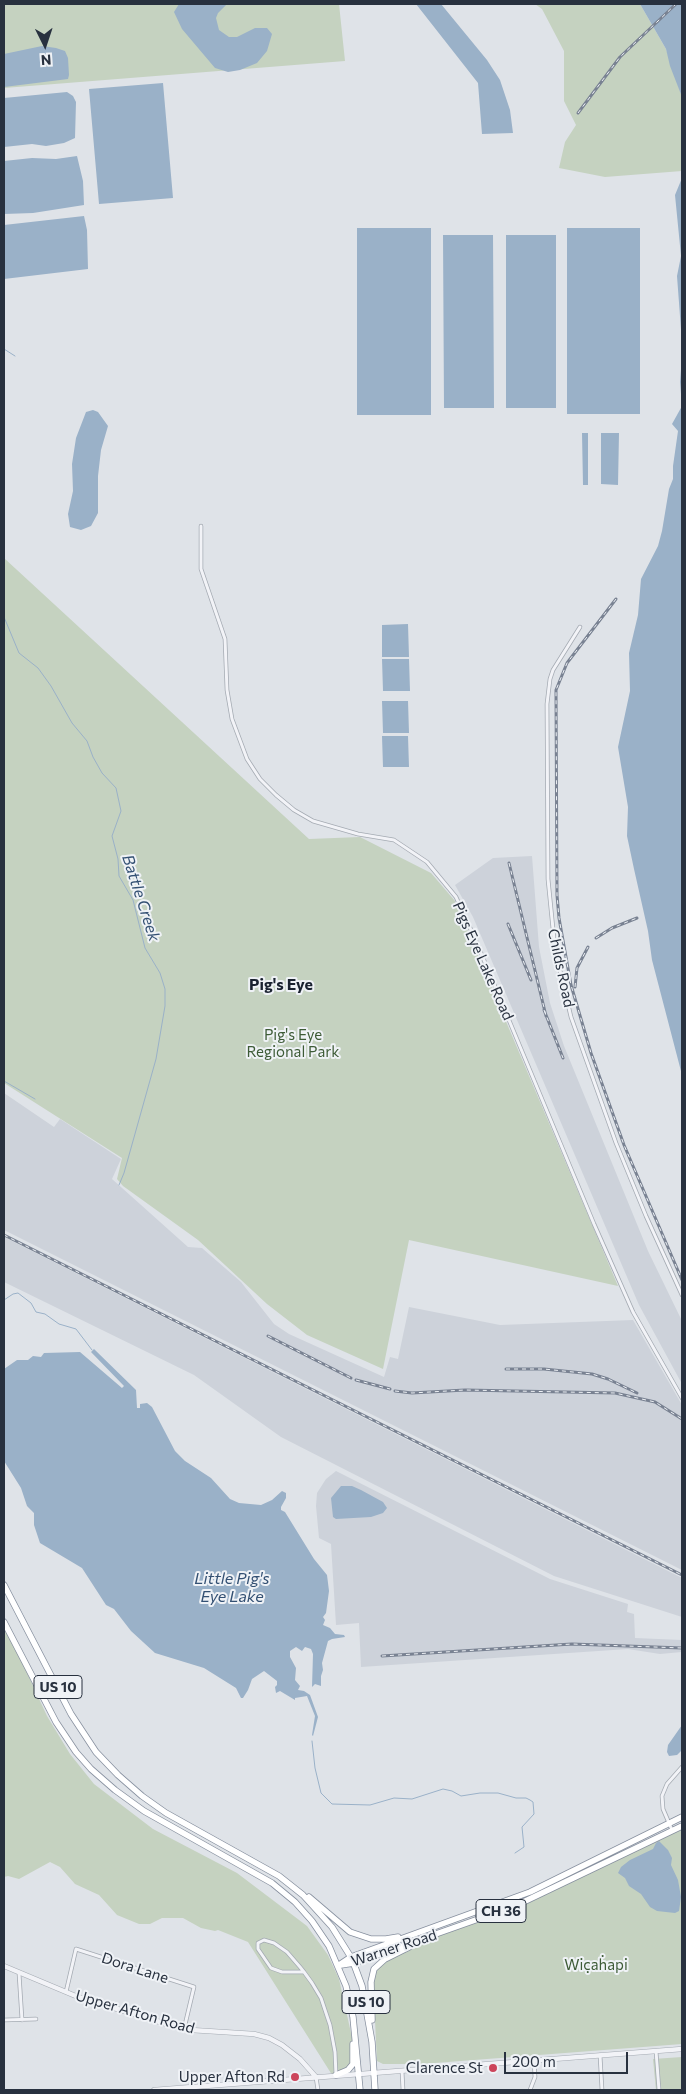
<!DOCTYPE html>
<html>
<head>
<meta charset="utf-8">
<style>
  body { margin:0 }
  #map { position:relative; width:686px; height:2094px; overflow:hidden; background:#dfe3e8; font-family:Commissioner,sans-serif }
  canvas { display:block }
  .frame { position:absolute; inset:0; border:5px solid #28313f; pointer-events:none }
  .north { position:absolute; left:20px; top:20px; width:50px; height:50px; -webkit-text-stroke:4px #eff2f6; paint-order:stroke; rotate:176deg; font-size:14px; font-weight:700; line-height:20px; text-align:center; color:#28313f }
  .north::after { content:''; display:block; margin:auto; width:18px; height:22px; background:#28313f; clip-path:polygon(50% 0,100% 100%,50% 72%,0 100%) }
  .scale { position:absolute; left:504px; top:2052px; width:124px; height:22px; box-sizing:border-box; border:2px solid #28313f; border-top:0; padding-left:6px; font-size:15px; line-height:18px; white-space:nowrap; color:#28313f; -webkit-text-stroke:4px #eff2f6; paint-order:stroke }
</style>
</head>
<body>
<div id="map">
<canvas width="686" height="2094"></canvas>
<div class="frame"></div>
<div class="north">N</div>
<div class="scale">200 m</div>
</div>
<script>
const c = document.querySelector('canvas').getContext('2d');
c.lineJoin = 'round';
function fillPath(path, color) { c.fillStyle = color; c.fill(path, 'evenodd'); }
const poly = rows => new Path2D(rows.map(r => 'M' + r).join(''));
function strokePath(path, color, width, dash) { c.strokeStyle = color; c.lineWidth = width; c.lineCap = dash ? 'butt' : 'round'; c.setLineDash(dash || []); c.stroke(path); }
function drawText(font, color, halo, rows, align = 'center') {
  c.font = font + ' Commissioner,sans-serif'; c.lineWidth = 4; c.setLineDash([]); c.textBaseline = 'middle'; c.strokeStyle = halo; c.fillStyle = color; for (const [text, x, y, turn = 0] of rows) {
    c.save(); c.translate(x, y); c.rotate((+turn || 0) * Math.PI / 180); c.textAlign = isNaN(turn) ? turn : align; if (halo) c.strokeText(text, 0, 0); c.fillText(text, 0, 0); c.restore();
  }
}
fillPath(poly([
  [532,856,539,947,550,1003,564,1046,648,1251,682,1321,682,1384,639,1305,473,917,455,885,493,858],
  [4,1093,54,1127,60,1119,121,1159,112,1179,188,1247,202,1248,241,1282,274,1324,289,1334,384,1377,390,1357,398,1359,409,1307,500,1325,633,1320,682,1405,682,1570,4,1230],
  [4,1237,682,1578,682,1617,554,1576,281,1437,194,1375,4,1282],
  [336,1471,550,1579,628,1604,627,1612,634,1614,635,1638,682,1640,682,1652,660,1654,628,1649,361,1667,359,1623,336,1625,331,1544,319,1538,316,1506,317,1493,326,1479]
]), '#cdd2da');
fillPath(poly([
  [4,4,339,4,345,61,4,88],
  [535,4,640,4,666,49,682,97,682,171,605,177,559,168,565,142,576,125,564,101,564,51,542,9],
  [4,558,309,839,360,837,431,873,455,901,618,1286,409,1240,383,1369,307,1335,267,1304,198,1240,123,1186,117,1179,122,1158,4,1083],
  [4,1623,47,1716,70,1754,94,1784,153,1829,237,1873,307,1926,328,1955,339,1979,353,2042,351,2065,343,2069,346,2077,334,2078,248,1942,218,1930,215,1931,201,1928,183,1918,162,1918,150,1924,139,1924,117,1915,99,1895,75,1884,60,1867,50,1862,19,1879,8,1876,4,1877],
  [682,1828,682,2044,422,2064,383,2064,377,2061,373,1980,380,1963,433,1938,527,1903],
  [682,2057,682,2090,656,2090,653,2059]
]), '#c5d2c0');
fillPath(poly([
  [179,4,227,4,218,13,216,18,219,30,229,37,237,37,255,28,267,28,272,34,267,51,257,63,240,70,228,72,215,68,182,29,174,12],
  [416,4,441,4,487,60,500,80,510,110,513,133,482,134,478,83],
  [640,4,682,4,682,97,670,66,666,49],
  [42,46,56,48,65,51,68,58,69,75,68,79,4,87,4,54],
  [163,83,173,198,99,204,89,89],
  [67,92,73,96,76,102,75,138,64,143,46,146,32,144,4,147,4,98],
  [77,156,83,181,84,205,33,213,4,214,4,161,32,158,56,159],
  [682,178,682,343,677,276,681,256,675,195],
  [84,216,87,230,88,269,4,279,4,225],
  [357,228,431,228,431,415,357,415],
  [567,228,640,228,640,414,567,414],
  [443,235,493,235,494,408,444,408],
  [506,235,556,235,556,408,506,408],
  [682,356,682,1075,652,960,648,931,634,869,627,836,628,807,618,747,630,691,629,653,638,615,641,579,658,546,662,531,669,489,673,479,673,466,678,431,672,424,682,406,680,382],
  [93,410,98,412,108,426,101,450,98,476,98,513,91,526,81,530,70,527,68,514,73,491,72,464,76,438,86,412],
  [582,433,588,433,588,485,583,485],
  [601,433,619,433,618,485,601,484],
  [408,624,409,657,382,657,382,625],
  [382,659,409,659,410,691,383,691],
  [382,701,408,701,409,733,383,733],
  [382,736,408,736,409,767,383,767],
  [94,1349,136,1390,137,1408,140,1408,140,1404,147,1403,152,1407,175,1451,185,1461,211,1478,230,1499,239,1503,261,1505,272,1500,282,1491,286,1493,286,1498,281,1507,281,1510,285,1512,314,1559,327,1575,329,1591,326,1613,323,1617,325,1620,323,1625,330,1628,335,1634,344,1635,345,1637,332,1639,328,1641,322,1663,323,1670,321,1676,321,1686,315,1684,312,1687,313,1654,311,1649,305,1647,302,1651,296,1647,290,1651,290,1657,296,1668,295,1680,300,1686,298,1690,304,1691,310,1695,318,1717,313,1736,312,1735,315,1716,307,1696,295,1698,295,1700,280,1691,276,1693,275,1687,277,1685,277,1681,264,1671,252,1679,248,1690,243,1698,241,1698,236,1688,204,1668,155,1653,131,1631,114,1609,106,1605,82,1568,40,1543,34,1525,34,1513,27,1506,21,1488,4,1461,4,1369,17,1360,28,1360,33,1356,41,1357,44,1353,80,1352,122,1388,124,1386,91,1352],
  [341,1486,352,1486,361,1490,383,1502,387,1508,383,1513,371,1517,336,1519,333,1517,331,1498],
  [682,1725,682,1750,677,1755,669,1756,667,1752,668,1745],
  [659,1841,668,1850,672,1858,671,1865,678,1880,681,1897,679,1911,675,1913,657,1911,650,1907,641,1894,629,1886,625,1878,618,1873,621,1867,630,1860,653,1849,656,1843]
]), '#9ab1c8');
strokePath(poly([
  [4,349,15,356],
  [4,617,19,653,38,668,51,686,72,723,87,741,93,757,102,773,116,788,121,811,112,836,118,859,119,876,133,900,145,948,160,973,165,989,165,1006,156,1059,124,1173,119,1185],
  [4,1081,35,1099],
  [4,1300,13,1294,18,1293,31,1303,36,1312,45,1314,59,1324,76,1329,92,1350],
  [312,1741,315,1768,321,1793,332,1804,370,1805,394,1798,412,1799,443,1789,452,1791,461,1796,480,1793,498,1793,516,1798,526,1798,530,1800,533,1802,534,1814,522,1827,524,1847,515,1853]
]), '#9ab1c8', 1);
const minor = poly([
  [201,526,201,569,225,639,227,690,232,719,247,759,260,779,276,795,294,810,313,821,358,834,394,840,427,862,456,897,476,941,594,1224,633,1312,682,1398],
  [580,627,553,670,550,679,547,704,548,879,555,949,571,1017,616,1143,646,1216,682,1295],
  [672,1830,663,1809,662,1796,667,1784,682,1767],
  [304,1972,282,1972,271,1968,258,1949,258,1943,264,1940,274,1943,287,1952,300,1967,304,1972,312,1983,321,1998,330,2025,335,2052,336,2075],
  [19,1973,22,2020],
  [66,1992,76,1949,194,1987,184,2029],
  [4,2020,36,2019],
  [656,2051,659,2090],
  [600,2055,602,2090],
  [402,2071,403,2090],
  [316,2077,318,2090],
  [530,2090,535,2077,534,2060]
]);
const tertiary = poly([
  [4,1966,78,1997,173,2026,191,2030,254,2034,269,2038,282,2045,300,2059,316,2077],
  [154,2090,682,2049]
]);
const trunk = poly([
  [4,1585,71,1714,96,1752,118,1775,142,1796,166,1813,279,1876,303,1895,332,1927,352,1959,362,1986,372,2042,375,2090],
  [4,1622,56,1722,76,1752,91,1769,115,1790,144,1811,272,1883,295,1902,312,1921,329,1946,346,1986,353,2017,360,2090],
  [309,1897,350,1932,371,1939,386,1939,398,1937],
  [339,1965,351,1957,530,1892,682,1817],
  [341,1965,354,1963,515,1906,682,1826],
  [372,2020,371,1982,374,1969,385,1959,411,1946],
  [336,2075,348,2070,353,2064,353,2044]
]);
strokePath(minor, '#a4aab2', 4.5);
strokePath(tertiary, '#a4aab2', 5.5);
strokePath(trunk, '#87909f', 7);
strokePath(minor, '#f2f3f7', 3);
strokePath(tertiary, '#f2f3f7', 4.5);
strokePath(trunk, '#fff', 5.5);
const rail = poly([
  [578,113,620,57,676,4],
  [616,599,567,663,556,690,557,895,559,918,571,985,591,1053,624,1145,682,1280],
  [509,863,546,1016],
  [508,924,531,980],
  [596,938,612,928,637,918],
  [575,987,577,968,588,947],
  [544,1010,563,1058],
  [4,1235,682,1575],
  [268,1336,351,1378],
  [506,1369,544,1369,592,1374,608,1379,637,1393],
  [356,1380,390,1389],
  [395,1391,412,1393,465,1390,615,1393,655,1402,682,1419],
  [382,1656,572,1644,682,1648]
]);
strokePath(rail, '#798292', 3);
strokePath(rail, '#eff2f6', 1, [4]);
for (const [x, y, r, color] of [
  [493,2068,5,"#cc455b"],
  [295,2077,5,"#cc455b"]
]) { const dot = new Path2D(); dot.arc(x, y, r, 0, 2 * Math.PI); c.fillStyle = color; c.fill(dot); strokePath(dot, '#eff2f6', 2); }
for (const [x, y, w] of [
  [58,1687,48],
  [501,1911,50],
  [366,2002,48]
]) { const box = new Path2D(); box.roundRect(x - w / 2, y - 11.5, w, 23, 4); c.fillStyle = '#eff2f6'; c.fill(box); strokePath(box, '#28313f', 1); }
drawText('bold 14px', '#28313f', null, [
  ["US 10",58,1687],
  ["CH 36",501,1911],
  ["US 10",366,2002]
]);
drawText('15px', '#28313f', '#eff2f6', [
  ["Pigs Eye Lake Road",483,961,66],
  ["Childs Road",561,968,78],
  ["Warner Road",394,1948,-18],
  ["Dora Lane",135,1968,18],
  ["Upper Afton Road",135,2012,16]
]);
drawText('15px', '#3d5b36', '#eff2f6', [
  ["Pig's Eye",293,1035],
  ["Regional Park",293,1052],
  ["Wic̣aḣapi",596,1965]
]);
drawText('15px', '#28313f', '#eff2f6', [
  ["Clarence St",483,2068],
  ["Upper Afton Rd",285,2077]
], 'right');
drawText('italic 16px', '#335073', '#eff2f6', [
  ["Battle Creek",141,898,72],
  ["Little Pig's",232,1579],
  ["Eye Lake",232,1597]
]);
drawText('bold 16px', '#1a2230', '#eff2f6', [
  ["Pig's Eye",281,985]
]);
</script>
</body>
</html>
